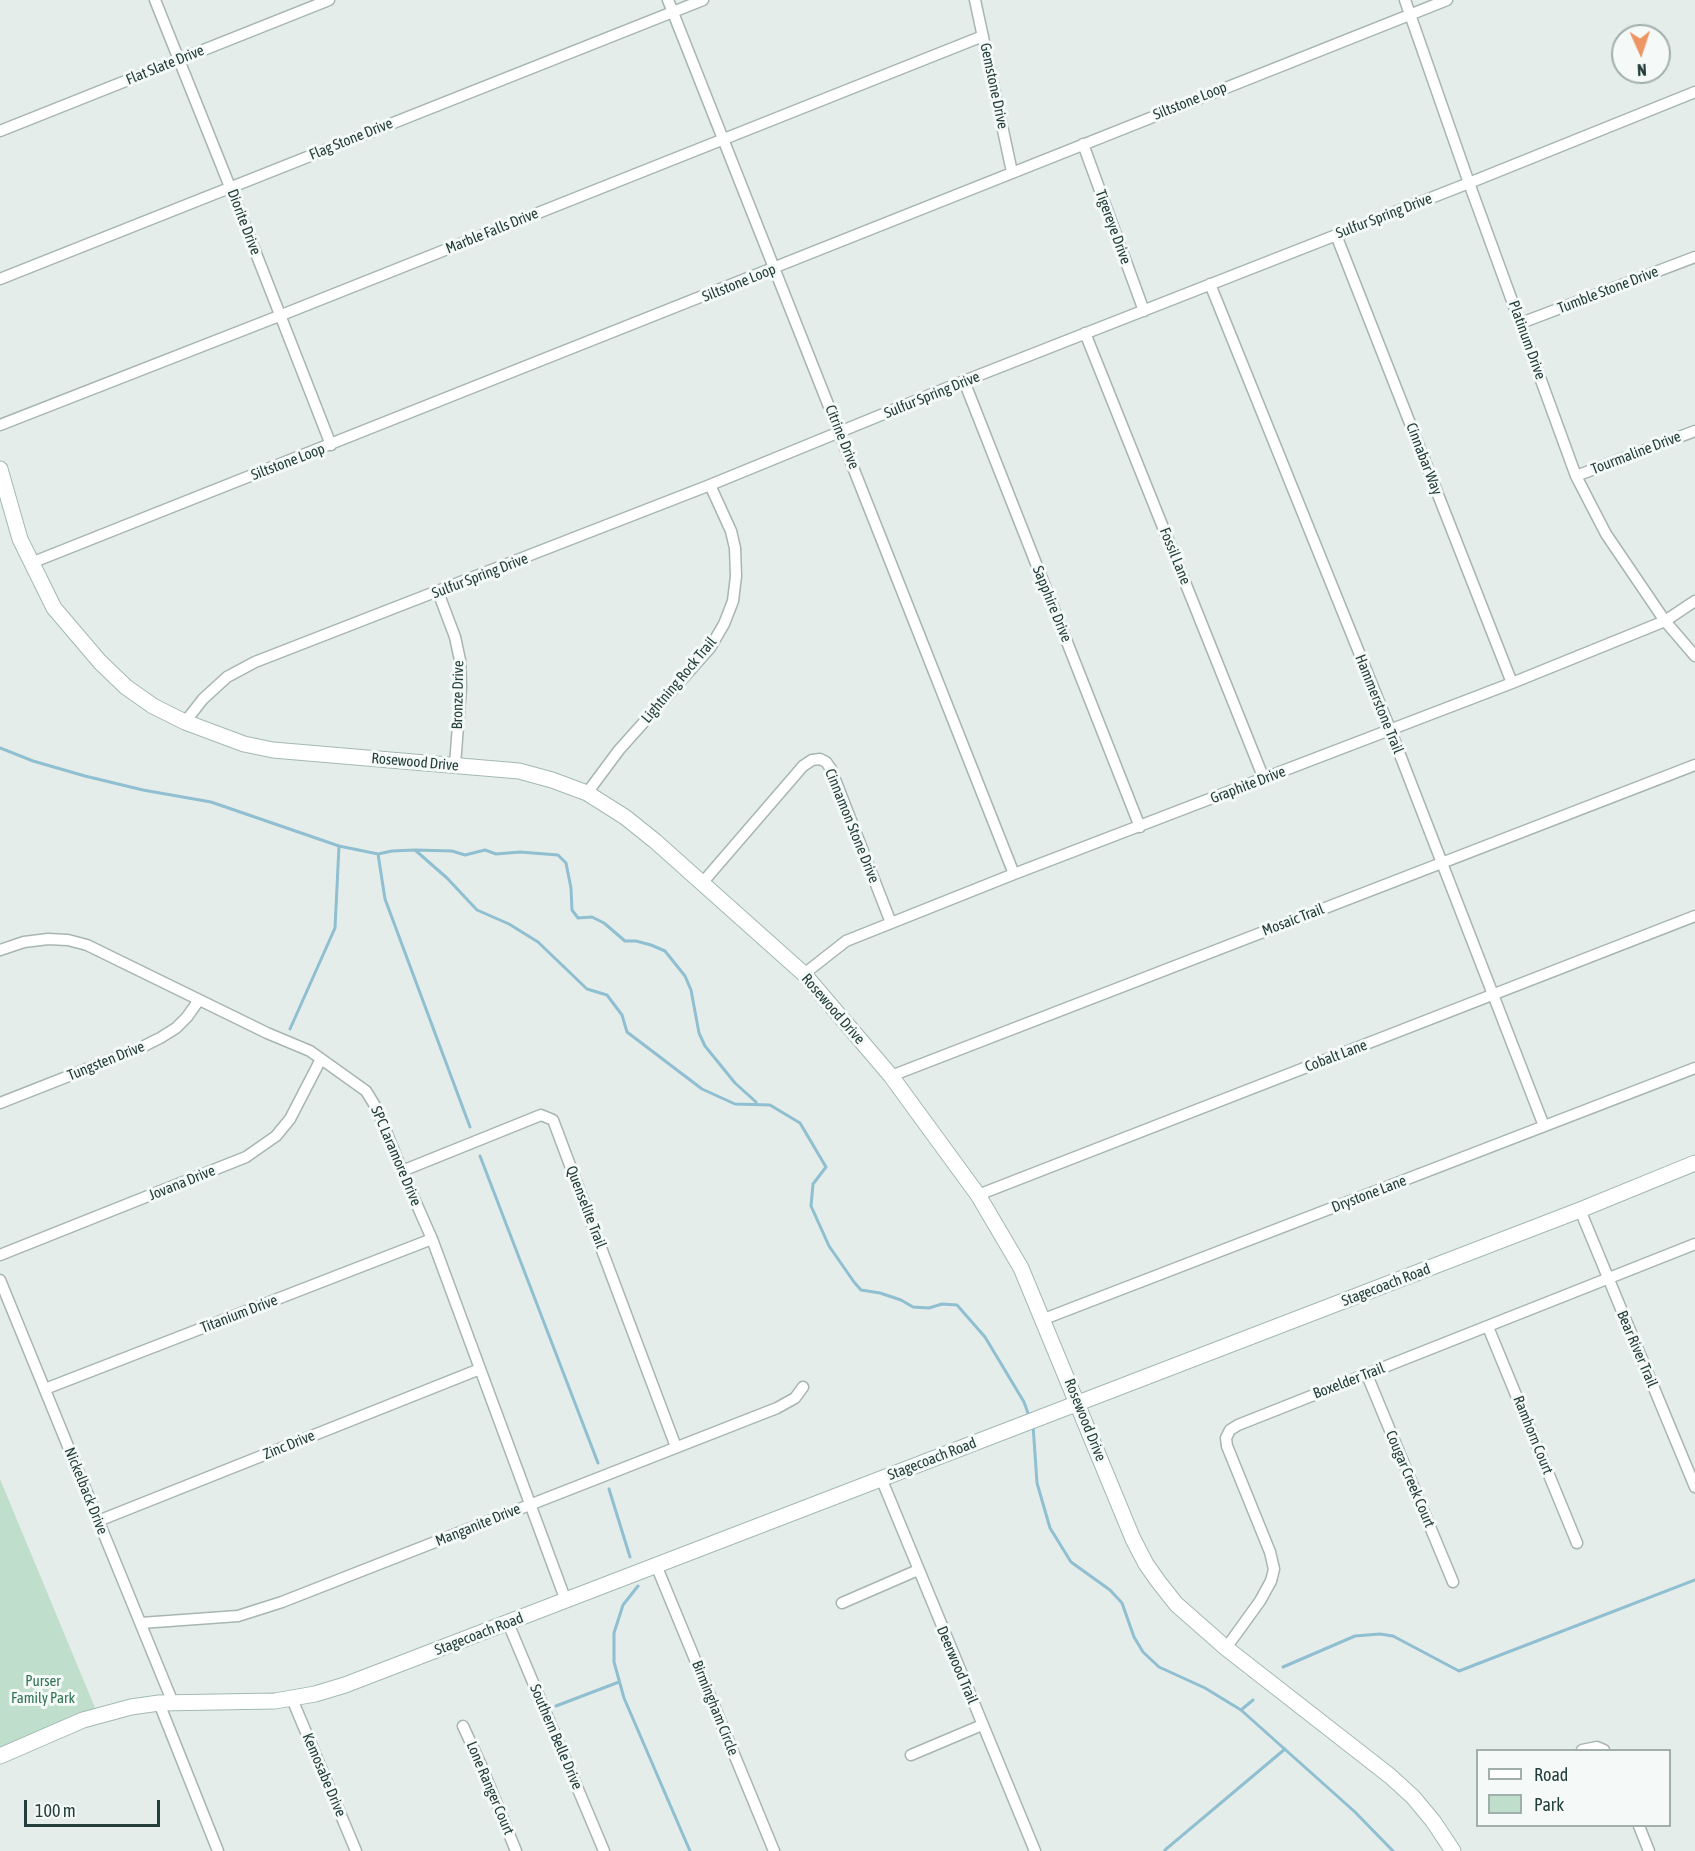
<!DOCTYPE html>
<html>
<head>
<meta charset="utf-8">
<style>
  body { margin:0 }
  #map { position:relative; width:1695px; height:1851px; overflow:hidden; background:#e5edeb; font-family:"Asap Condensed",sans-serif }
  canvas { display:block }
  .legend { position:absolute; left:1476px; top:1749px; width:195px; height:78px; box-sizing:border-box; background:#f5faf8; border:2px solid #a1afac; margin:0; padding:8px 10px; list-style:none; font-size:18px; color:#243f3b }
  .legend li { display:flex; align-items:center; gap:12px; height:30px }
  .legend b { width:30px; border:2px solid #a1afac }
  .north { position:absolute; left:1611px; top:24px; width:60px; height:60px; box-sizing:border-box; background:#f5faf8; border:2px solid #a1afac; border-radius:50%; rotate:177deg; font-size:16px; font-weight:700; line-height:24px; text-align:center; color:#243f3b }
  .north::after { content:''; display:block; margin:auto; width:21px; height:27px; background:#ed9563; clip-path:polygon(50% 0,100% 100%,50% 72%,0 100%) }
  .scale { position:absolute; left:24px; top:1800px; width:136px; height:27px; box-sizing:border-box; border:3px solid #243f3b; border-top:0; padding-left:8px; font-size:18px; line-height:21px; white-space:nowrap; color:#243f3b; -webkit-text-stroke:4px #f5faf8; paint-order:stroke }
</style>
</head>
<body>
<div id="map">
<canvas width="1695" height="1851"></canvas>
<ul class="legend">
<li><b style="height:8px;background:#fff"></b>Road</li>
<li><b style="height:16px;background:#bfdecb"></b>Park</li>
</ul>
<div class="north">N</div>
<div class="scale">100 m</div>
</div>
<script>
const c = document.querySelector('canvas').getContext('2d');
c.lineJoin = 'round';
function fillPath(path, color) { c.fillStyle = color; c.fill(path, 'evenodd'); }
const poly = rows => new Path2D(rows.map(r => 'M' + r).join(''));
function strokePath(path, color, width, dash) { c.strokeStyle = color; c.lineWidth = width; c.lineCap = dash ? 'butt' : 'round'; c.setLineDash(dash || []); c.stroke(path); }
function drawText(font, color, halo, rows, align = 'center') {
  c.font = font + ' "Asap Condensed",sans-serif'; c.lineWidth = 6; c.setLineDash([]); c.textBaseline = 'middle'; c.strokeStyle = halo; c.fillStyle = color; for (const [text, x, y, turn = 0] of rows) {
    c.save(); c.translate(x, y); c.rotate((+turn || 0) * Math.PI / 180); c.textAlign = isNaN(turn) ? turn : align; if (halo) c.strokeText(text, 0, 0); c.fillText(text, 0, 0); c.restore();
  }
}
fillPath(poly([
  [0,1479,98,1715,0,1757]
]), '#bfdecb');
strokePath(poly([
  [0,748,33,761,85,776,143,790,211,802,339,846,378,854,392,851,415,850,447,878,477,910,509,924,538,942,587,989,607,995,622,1015,627,1032,702,1089,735,1104,770,1105,800,1123,826,1167,813,1184,811,1206,829,1246,854,1282,861,1290,880,1293,901,1300,913,1307,929,1308,942,1304,957,1305,985,1337,1024,1402,1029,1416],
  [416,850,452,851,465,855,485,850,496,854,520,852,558,855,566,863,571,888,572,910,578,918,592,917,604,923,625,941,636,941,651,945,665,951,685,976,691,990,699,1033,705,1046,735,1083,756,1102],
  [378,854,385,899,470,1127],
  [290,1029,335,928,339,846],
  [480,1156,598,1463],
  [1033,1425,1037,1483,1050,1528,1071,1562,1110,1590,1122,1603,1134,1637,1143,1652,1159,1667,1205,1688,1241,1710,1355,1812,1393,1851],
  [609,1489,630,1557],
  [638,1586,623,1605,614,1633,614,1662,624,1698,690,1851],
  [1283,1667,1355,1636,1380,1634,1393,1636,1459,1671,1695,1580],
  [556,1706,619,1682],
  [1241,1710,1253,1700],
  [1165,1850,1285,1749]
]), '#8fbfd0', 3);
const street = poly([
  [155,0,230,187,331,445],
  [668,0,1014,874],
  [975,0,1012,172],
  [1405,0,1469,183,1576,476,1606,534,1665,621,1695,656],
  [0,131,329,0],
  [1083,144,1144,311],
  [1336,235,1512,683],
  [0,279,703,0],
  [1210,284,1390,729,1544,1126],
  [1521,323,1695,257],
  [1085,333,1264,779],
  [964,381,1140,827],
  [0,425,279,316,983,36],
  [1576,476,1695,431],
  [31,563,1447,0],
  [438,592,455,637,460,660,461,687,455,765],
  [185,722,203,699,227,677,255,662,710,485,964,381,1469,183,1695,92],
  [587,793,619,750,710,648,724,624,733,601,736,576,735,548,731,531,710,485],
  [703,882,803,766,812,760,820,759,826,762,831,769,891,923],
  [0,950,24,942,48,939,68,940,87,945,267,1033,310,1051,366,1091,377,1109,402,1171,432,1239,566,1601],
  [804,974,846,941,1014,874,1512,683,1665,621,1695,601],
  [891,1076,1695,765],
  [0,1103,140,1048,160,1038,176,1028,187,1017,199,1000],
  [402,1171,541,1115,553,1120,676,1447],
  [978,1195,1695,916],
  [1580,1210,1695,1487],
  [0,1255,246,1157,276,1136,290,1119,321,1059],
  [0,1280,173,1703],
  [1044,1319,1695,1068],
  [1488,1327,1577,1543],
  [1367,1375,1453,1582],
  [45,1389,432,1239],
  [881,1478,1035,1851],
  [98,1521,480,1369],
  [656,1565,774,1851],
  [842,1603,918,1570],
  [141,1623,238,1616,282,1602,777,1408,795,1398,803,1387],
  [508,1623,604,1851],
  [1226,1648,1260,1601,1271,1581,1274,1569,1270,1552,1227,1446,1226,1438,1230,1430,1238,1425,1695,1244],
  [292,1699,356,1851],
  [159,1703,218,1851],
  [463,1726,481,1765,516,1851],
  [1582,1750,1597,1747,1604,1750],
  [911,1755,982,1725],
  [1639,1826,1649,1851]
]);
const secondary = poly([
  [0,469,20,539,54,608,100,662,126,687,153,706,185,722,244,744,273,750,519,771,552,780,587,793,625,817,655,841,804,974,891,1076,978,1195,1021,1268,1133,1539,1146,1564,1158,1581,1176,1604,1226,1648,1390,1776,1413,1797,1433,1821,1453,1851],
  [0,1756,83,1720,131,1707,159,1703,275,1701,315,1694,345,1685,1580,1210,1695,1163]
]);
strokePath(street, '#a7b5b3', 13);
strokePath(secondary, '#a3b9b4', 17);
strokePath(street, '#fff', 10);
strokePath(secondary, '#fff', 15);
drawText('15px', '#243f3b', '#f5faf8', [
  ["Flat Slate Drive",165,65,-22],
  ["Gemstone Drive",994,86,78],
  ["Siltstone Loop",1190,101,-22],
  ["Flag Stone Drive",351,139,-22],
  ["Sulfur Spring Drive",1384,216,-21],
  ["Diorite Drive",244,222,69],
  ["Tigereye Drive",1113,227,70],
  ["Marble Falls Drive",492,231,-22],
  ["Siltstone Loop",739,283,-22],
  ["Tumble Stone Drive",1608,290,-21],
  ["Platinum Drive",1527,340,70],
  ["Sulfur Spring Drive",932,395,-22],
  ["Citrine Drive",842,437,68],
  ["Tourmaline Drive",1636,453,-21],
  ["Cinnabar Way",1424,459,69],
  ["Siltstone Loop",288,462,-21],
  ["Fossil Lane",1175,556,68],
  ["Sulfur Spring Drive",480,576,-21],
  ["Sapphire Drive",1052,604,68],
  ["Lightning Rock Trail",679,680,-50],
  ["Bronze Drive",458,695,-89],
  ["Hammerstone Trail",1379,704,68],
  ["Rosewood Drive",415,762,5],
  ["Graphite Drive",1248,785,-21],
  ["Cinnamon Stone Drive",852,826,68],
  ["Mosaic Trail",1293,920,-21],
  ["Rosewood Drive",833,1009,49],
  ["Cobalt Lane",1336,1056,-21],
  ["Tungsten Drive",106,1061,-22],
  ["SPC Laramore Drive",396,1156,67],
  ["Jovana Drive",182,1183,-22],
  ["Drystone Lane",1369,1194,-21],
  ["Quenselite Trail",586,1207,69],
  ["Stagecoach Road",1386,1285,-21],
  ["Titanium Drive",239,1314,-21],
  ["Bear River Trail",1637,1349,67],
  ["Boxelder Trail",1349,1381,-21],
  ["Rosewood Drive",1085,1420,68],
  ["Ramhorn Court",1533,1435,68],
  ["Zinc Drive",289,1445,-22],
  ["Stagecoach Road",932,1459,-21],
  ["Cougar Creek Court",1410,1479,67],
  ["Nickelback Drive",86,1491,68],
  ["Manganite Drive",478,1525,-22],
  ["Stagecoach Road",479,1634,-21],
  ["Deerwood Trail",957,1665,67],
  ["Birmingham Circle",715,1708,68],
  ["Southern Belle Drive",556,1737,67],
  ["Kemosabe Drive",324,1775,67],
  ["Lone Ranger Court",490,1788,67]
]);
drawText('15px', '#307552', '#f5faf8', [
  ["Purser",43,1681],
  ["Family Park",43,1698]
]);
</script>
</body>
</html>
